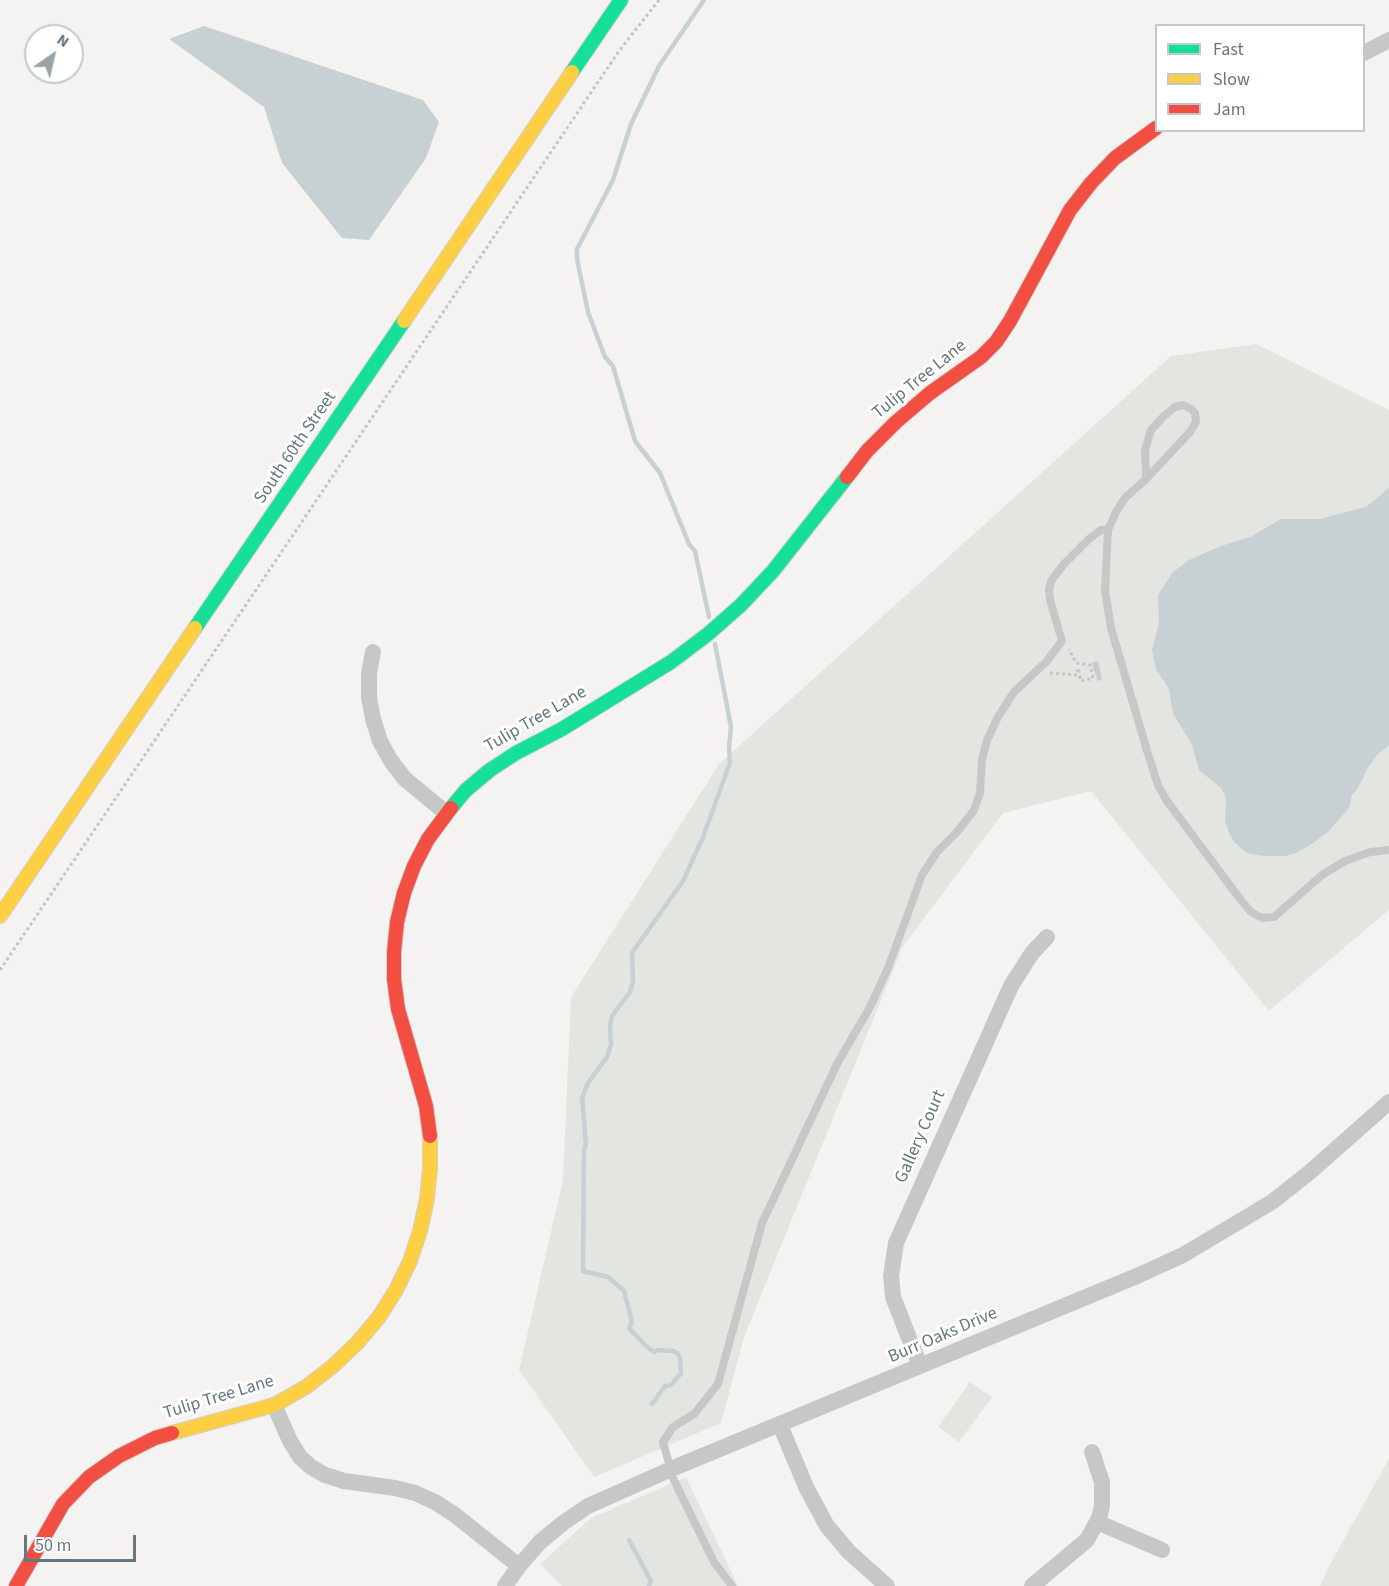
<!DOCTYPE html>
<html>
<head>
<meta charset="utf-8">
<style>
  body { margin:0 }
  #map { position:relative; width:1389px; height:1586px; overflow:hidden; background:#f4f3f2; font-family:"Source Sans 3",sans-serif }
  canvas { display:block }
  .legend { position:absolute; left:1155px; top:24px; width:210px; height:108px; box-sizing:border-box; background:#fff; border:2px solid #c2c9cc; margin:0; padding:8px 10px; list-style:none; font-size:18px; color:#667780 }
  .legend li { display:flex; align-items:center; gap:12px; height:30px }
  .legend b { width:30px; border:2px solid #c2c9cc }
  .north { position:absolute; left:24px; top:24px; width:60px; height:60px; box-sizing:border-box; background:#fff; border:2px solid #c2c9cc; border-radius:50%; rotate:34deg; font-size:16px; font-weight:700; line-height:24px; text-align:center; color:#667780 }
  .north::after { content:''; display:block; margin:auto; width:21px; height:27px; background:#98a2a8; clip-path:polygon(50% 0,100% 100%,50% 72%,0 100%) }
  .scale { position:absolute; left:24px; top:1535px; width:112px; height:27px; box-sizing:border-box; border:3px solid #667780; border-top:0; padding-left:8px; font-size:18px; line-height:21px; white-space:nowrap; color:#667780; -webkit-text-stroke:4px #fff; paint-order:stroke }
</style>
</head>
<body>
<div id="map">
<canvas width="1389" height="1586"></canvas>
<ul class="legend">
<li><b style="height:8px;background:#16e098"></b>Fast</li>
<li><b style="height:8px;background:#ffcf43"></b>Slow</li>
<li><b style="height:8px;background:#f24e42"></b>Jam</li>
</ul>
<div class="north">N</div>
<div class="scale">50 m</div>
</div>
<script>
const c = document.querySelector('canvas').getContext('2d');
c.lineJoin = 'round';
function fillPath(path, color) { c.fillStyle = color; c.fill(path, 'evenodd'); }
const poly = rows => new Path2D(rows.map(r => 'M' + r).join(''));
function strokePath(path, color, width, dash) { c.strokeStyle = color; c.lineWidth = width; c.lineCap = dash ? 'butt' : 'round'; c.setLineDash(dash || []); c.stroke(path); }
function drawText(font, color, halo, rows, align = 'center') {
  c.font = font + ' "Source Sans 3",sans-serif'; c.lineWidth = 6; c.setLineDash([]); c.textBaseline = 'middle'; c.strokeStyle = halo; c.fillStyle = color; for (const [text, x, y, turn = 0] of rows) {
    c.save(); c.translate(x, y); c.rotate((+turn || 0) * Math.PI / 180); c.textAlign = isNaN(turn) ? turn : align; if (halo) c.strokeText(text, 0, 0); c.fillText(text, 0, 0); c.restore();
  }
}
fillPath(poly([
  [1256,344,1389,410,1389,910,1269,1011,1091,791,1003,813,903,946,744,1337,721,1423,594,1477,519,1370,563,1180,571,997,719,764,1171,356],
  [970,1382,992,1397,959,1442,938,1427],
  [1389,1459,1389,1586,1320,1586,1329,1566],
  [686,1477,738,1586,562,1586,540,1564,591,1518]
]), '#e3e5e0');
fillPath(poly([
  [204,26,423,100,439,122,426,158,369,240,342,238,282,163,264,107,169,39],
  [1389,488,1389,745,1377,755,1367,769,1358,788,1352,795,1349,808,1329,831,1312,844,1296,853,1286,856,1264,856,1247,853,1235,843,1229,833,1225,821,1226,797,1221,788,1199,770,1192,745,1173,713,1169,689,1156,669,1152,650,1159,623,1158,595,1173,572,1189,560,1221,546,1250,537,1281,519,1319,519,1366,507]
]), '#c7d0d2');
strokePath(poly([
  [704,0,659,66,631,124,613,180,577,249,577,259,588,312,605,357,613,366,635,441,660,473,689,544,695,551,709,617],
  [652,1404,665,1386,671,1385,681,1373,680,1358,677,1353,673,1351,658,1350,654,1352,646,1346,629,1328,632,1322,624,1291,608,1277,583,1271,584,1150,586,1144,582,1098,588,1083,607,1057,611,1045,610,1025,612,1016,630,992,633,981,632,953,683,881,703,837,730,763,729,748,731,727,715,644],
  [629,1540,651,1581,649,1586]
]), '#c7d0d2', 4.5);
const building = poly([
  [1098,660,1103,680,1097,682,1091,662,1098,660]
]);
fillPath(building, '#cacbcc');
strokePath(building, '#e3e2e2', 1.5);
const fast = poly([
  [572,72,621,0],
  [195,628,404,321],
  [451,808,466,790,490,770,516,753,562,729,671,662,708,634,741,605,773,571,847,477]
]);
const slow = poly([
  [404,321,572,72],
  [0,916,195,628],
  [172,1433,274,1405,306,1387,333,1366,357,1343,379,1317,396,1290,410,1261,420,1231,427,1199,430,1168,430,1136]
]);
const jam = poly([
  [847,477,867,451,896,422,930,393,981,357,996,342,1010,321,1070,210,1091,183,1115,158,1156,128],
  [430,1136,426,1106,398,1009,394,979,394,952,397,922,404,893,414,866,428,839,451,808],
  [16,1586,63,1504,89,1477,119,1456,155,1438,172,1433]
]);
strokePath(fast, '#cfd0d0', 16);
strokePath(slow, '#cfd0d0', 16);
strokePath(jam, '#cfd0d0', 16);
strokePath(poly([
  [1050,673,1077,675,1078,668,1081,681,1093,678,1090,665,1076,663,1069,649],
  [0,970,619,51,659,0]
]), '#c4c5c6', 3, [3, 3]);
strokePath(poly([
  [1146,479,1145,450,1151,430,1164,416,1175,407,1183,405,1191,409,1195,413,1196,422,1190,432,1146,479,1125,498,1116,512,1108,530,1105,591,1111,628,1148,754,1158,785,1167,801,1240,899,1251,912,1262,918,1274,917,1322,875,1345,861,1370,852,1389,850],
  [732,1586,714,1562,686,1505,673,1478,663,1442,673,1427,694,1414,718,1384,762,1223,838,1062,870,1007,888,968,922,875,937,852,958,831,974,810,980,793,982,760,987,740,998,717,1014,692,1046,662,1062,641,1050,600,1049,590,1051,581,1064,564,1089,539,1101,530,1108,530]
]), '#c6c8c8', 8);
strokePath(poly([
  [1364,53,1389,40],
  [373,652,369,673,369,697,373,719,380,741,391,761,405,779,446,813],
  [920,1366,893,1297,891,1276,896,1243,1011,986,1032,953,1047,937],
  [274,1405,290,1441,300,1457,311,1467,325,1475,344,1481,395,1488,415,1493,435,1502,455,1515,519,1566],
  [780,1425,807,1489,827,1526,849,1552,887,1586],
  [1097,1522,1162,1550],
  [505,1586,519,1566,540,1542,563,1523,588,1506,676,1467,1137,1276,1183,1255,1272,1202,1310,1172,1389,1102],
  [1032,1586,1087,1540,1099,1518,1102,1506,1102,1482,1092,1452]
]), '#c6c8c8', 16);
strokePath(fast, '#16e098', 14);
strokePath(slow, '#ffcf43', 14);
strokePath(jam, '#f24e42', 14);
drawText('18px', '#667780', '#fff', [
  ["Tulip Tree Lane",920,380,-39],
  ["South 60th Street",296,448,-56],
  ["Tulip Tree Lane",536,720,-30],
  ["Gallery Court",921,1137,-66],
  ["Burr Oaks Drive",943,1336,-23],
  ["Tulip Tree Lane",219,1398,-17]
]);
</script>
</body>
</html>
